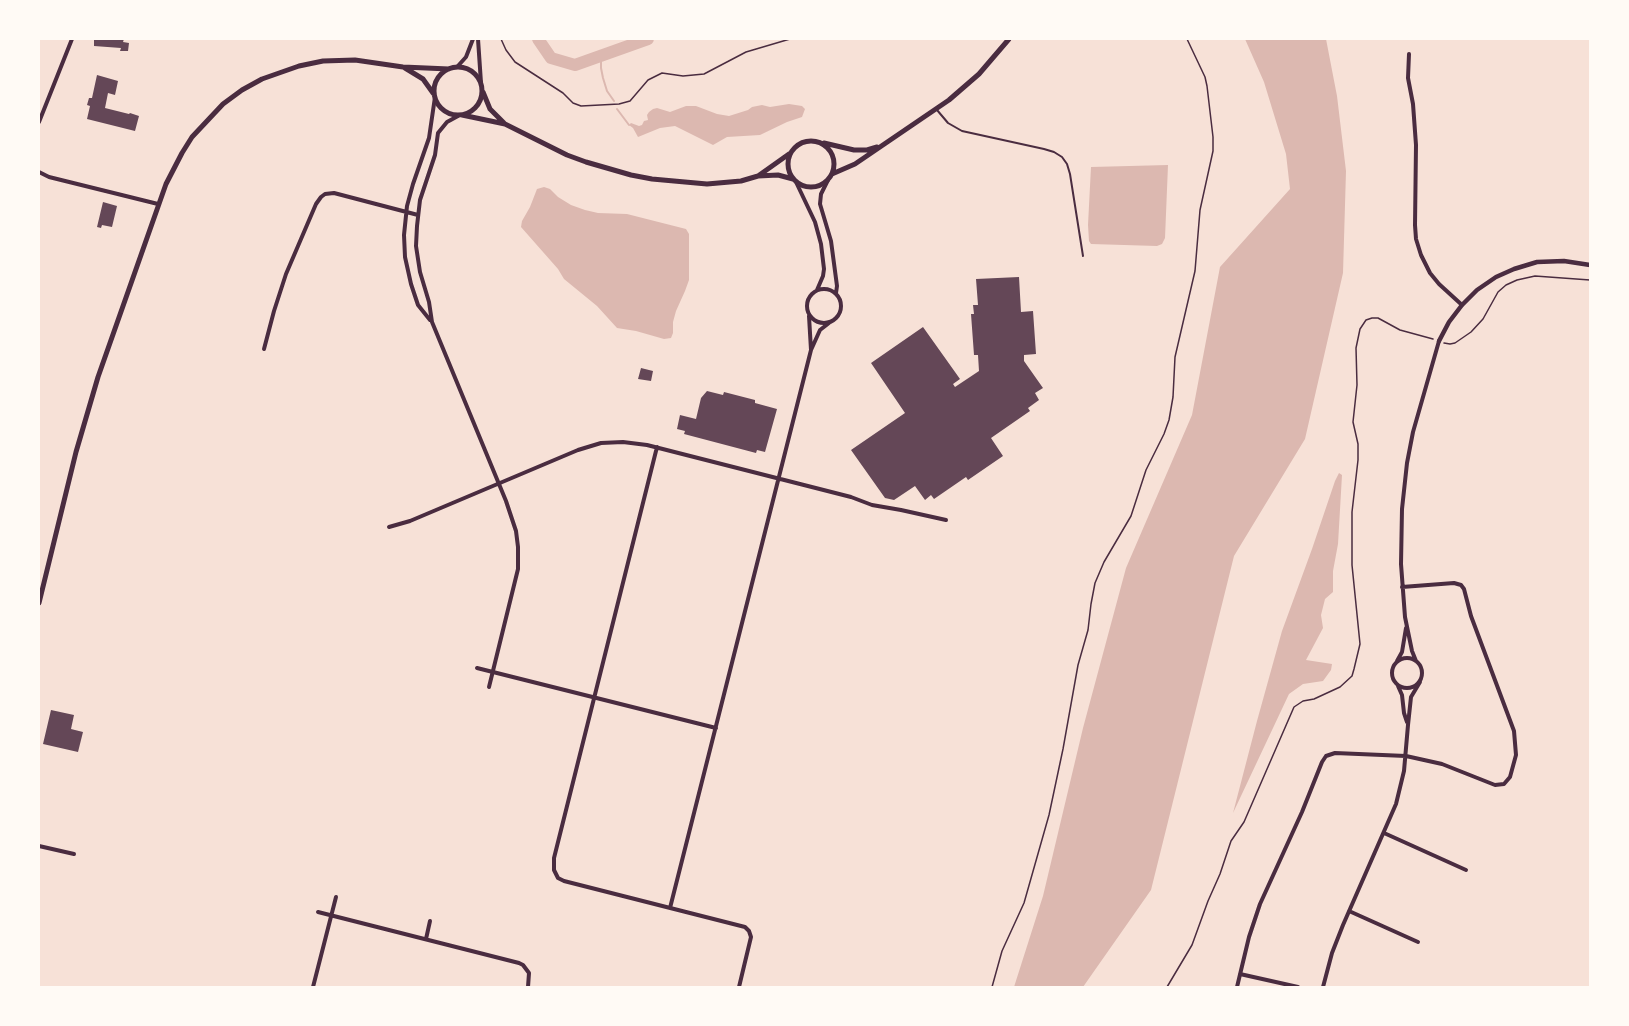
<!DOCTYPE html>
<html>
<head>
<meta charset="utf-8">
<style>
  body { margin:0 }
  #map { position:relative; width:1629px; height:1026px; overflow:hidden; background:#f7e1d7; font-family:"Alegreya Sans",sans-serif }
  canvas { display:block }
  .frame { position:absolute; inset:0; border:40px solid #fffaf5; pointer-events:none }
</style>
</head>
<body>
<div id="map">
<canvas width="1629" height="1026"></canvas>
<div class="frame"></div>
</div>
<script>
const c = document.querySelector('canvas').getContext('2d');
c.lineJoin = 'round';
function fillPath(path, color) { c.fillStyle = color; c.fill(path, 'evenodd'); }
const poly = rows => new Path2D(rows.map(r => 'M' + r).join(''));
function strokePath(path, color, width, dash) { c.strokeStyle = color; c.lineWidth = width; c.lineCap = dash ? 'butt' : 'round'; c.setLineDash(dash || []); c.stroke(path); }
fillPath(poly([
  [1245,39,1326,39,1337,96,1346,171,1343,273,1305,439,1234,556,1151,890,1083,987,1014,987,1043,896,1083,728,1126,568,1192,415,1220,267,1290,189,1286,154,1264,82],
  [789,104,802,106,805,109,802,117,787,122,760,135,727,137,713,145,675,126,660,128,638,137,633,128,629,125,631,123,639,126,642,125,644,121,648,120,647,115,649,112,653,109,657,108,670,112,686,106,696,106,717,114,729,116,748,110,752,107,762,105,770,107],
  [1168,165,1165,238,1162,244,1157,246,1091,244,1089,241,1088,225,1091,167],
  [544,187,550,189,558,197,571,205,585,210,598,213,627,214,686,229,689,234,689,280,685,291,676,311,673,322,673,333,671,338,664,339,636,331,617,328,597,306,564,279,558,269,521,227,522,221,530,207,537,189],
  [1339,473,1342,475,1338,544,1333,571,1333,592,1325,599,1321,615,1323,628,1306,660,1332,664,1331,670,1323,681,1303,684,1289,694,1233,813,1257,721,1282,631,1312,549,1335,481]
]), '#dcb8b0');
strokePath(poly([
  [601,56,601,68,603,78,607,91,614,101],
  [617,109,629,125]
]), '#dcb8b0', 2);
strokePath(poly([
  [538,39,551,58,575,65,648,39]
]), '#dcb8b0', 12);
fillPath(poly([
  [94,39,124,39,123,42,129,43,128,51,120,51,121,48,94,46],
  [97,75,118,81,115,95,108,93,105,108,129,114,130,113,139,116,135,131,87,119,90,106,87,105,89,98,92,98],
  [103,202,117,206,112,227,102,225,101,228,97,227],
  [1019,277,1021,312,1033,311,1036,354,1024,355,1024,361,1043,388,1035,393,1039,400,1028,408,1030,411,991,438,1003,456,968,480,966,477,934,499,931,495,925,500,915,486,894,500,885,498,851,450,905,413,871,363,923,327,960,379,953,384,955,387,979,371,978,355,974,355,971,314,974,314,973,305,978,305,976,279],
  [641,368,653,371,651,381,638,379],
  [707,391,723,395,724,392,755,400,755,403,777,409,765,452,757,450,756,453,684,434,685,431,677,429,680,415,696,419,701,398],
  [51,710,74,715,71,729,83,732,78,752,43,744]
]), '#644757');
strokePath(poly([
  [501,39,506,50,515,62,563,93,573,103,581,106,619,104,630,101,648,80,662,73,683,76,704,74,746,52,790,39],
  [1444,343,1450,344,1455,343,1471,332,1483,319,1498,292,1506,285,1517,280,1535,276,1590,280],
  [992,987,1002,951,1024,903,1049,815,1063,749,1078,665,1088,630,1091,604,1095,583,1104,562,1131,516,1146,470,1164,434,1169,420,1173,397,1175,357,1195,271,1200,210,1213,151,1213,137,1207,86,1205,77,1187,39],
  [1167,987,1192,945,1208,901,1220,874,1231,841,1244,822,1294,707,1303,701,1314,699,1340,687,1352,676,1354,669,1360,644,1352,565,1352,512,1358,460,1358,444,1353,422,1357,385,1356,348,1360,329,1366,320,1372,318,1378,318,1400,330,1433,339]
]), '#4a2c40', 1.5);
strokePath(poly([
  [937,110,948,123,962,131,1044,149,1054,152,1062,157,1067,164,1070,174,1083,256]
]), '#4a2c40', 2);
strokePath(poly([
  [478,39,481,83],
  [1409,54,1408,78,1413,104,1416,145,1415,225,1416,239,1421,255,1430,273,1439,284,1462,305],
  [457,67,466,57,473,39],
  [458,116,447,122,438,133,435,155,420,200,417,226,416,246,420,272,429,302,432,322,506,501,516,531,518,547,518,569,489,687],
  [39,122,72,39],
  [39,172,49,177,158,204],
  [828,180,821,194,820,204,831,241,837,286,836,293],
  [796,182,815,222,821,244,824,269,823,276,817,290],
  '807 306a17 17 0 1 1 34 0a17 17 0 1 1-34 0Z',
  [809,316,811,350,820,330,829,323],
  [430,320,418,305,411,284,405,257,404,235,407,206,413,184,429,138,435,97],
  [264,349,274,311,286,274,316,204,321,197,325,194,334,193,418,215],
  [657,447,554,858,554,870,558,878,564,881,745,927,749,931,751,937,739,987],
  [389,527,410,521,578,450,601,443,623,442,647,445,851,497,872,505,901,510,946,520],
  '1392 673a15 15 0 1 1 30 0a15 15 0 1 1-30 0Z',
  [1397,661,1402,652,1406,628],
  [1416,661,1412,651,1405,617,1401,564,1402,509,1407,463,1413,432,1439,341],
  [477,668,716,728],
  [1398,686,1402,695,1404,713,1407,722],
  [1384,833,1466,870],
  [39,846,74,854],
  [670,908,811,350],
  [1349,911,1418,942],
  [318,912,519,963,523,965,529,973,528,987],
  [426,939,430,921],
  [1240,974,1298,987],
  [313,987,336,897],
  [1237,987,1249,937,1260,904,1302,812,1322,762,1326,756,1335,753,1406,756,1442,764,1495,785,1504,784,1510,777,1516,755,1514,731,1471,616,1464,589,1461,585,1454,583,1402,587],
  [1323,987,1332,953,1343,925,1396,804,1404,771,1408,725,1411,697,1420,682]
]), '#4a2c40', 4);
strokePath(poly([
  [1439,341,1449,322,1462,305,1477,290,1496,277,1514,269,1537,262,1564,261,1590,265]
]), '#4a2c40', 4.5);
strokePath(poly([
  '434 91a24 24 0 1 1 48 0a24 24 0 1 1-48 0Z',
  [405,68,423,79,433,93],
  [483,92,490,109,504,123],
  [462,115,505,124,567,155,586,162,631,175,652,179,707,184,741,181,758,176,778,175,793,179],
  '788 164a23 23 0 1 1 46 0a23 23 0 1 1-46 0Z',
  [824,143,854,150,867,150,877,147],
  [832,174,855,164,949,100,979,74,1009,39],
  [758,176,789,154],
  [39,603,76,452,98,377,166,184,182,153,192,137,223,104,242,90,262,79,299,66,323,61,355,60,403,67,449,69]
]), '#4a2c40', 5);
</script>
</body>
</html>
